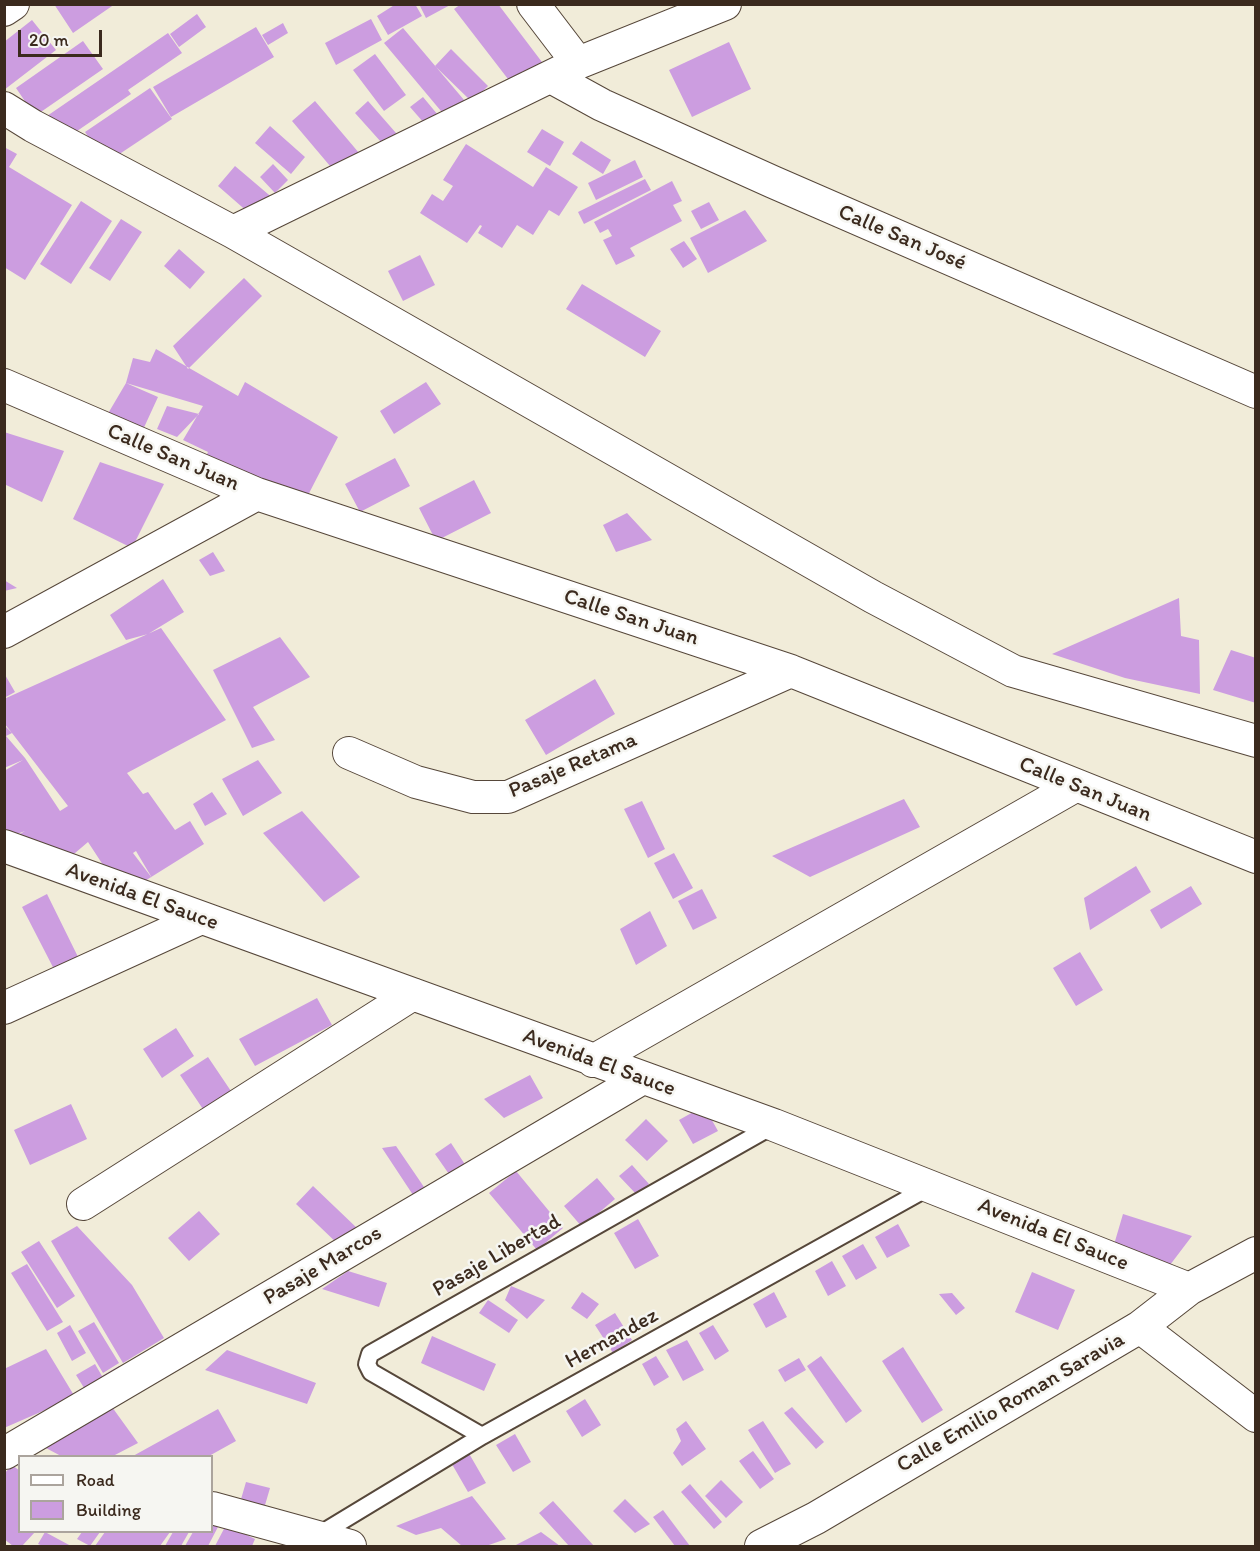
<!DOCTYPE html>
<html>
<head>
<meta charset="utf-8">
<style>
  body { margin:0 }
  #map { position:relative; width:1260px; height:1551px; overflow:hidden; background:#f1ecd9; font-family:Itim,sans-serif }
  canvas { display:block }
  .frame { position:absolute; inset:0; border:6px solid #3b2a1e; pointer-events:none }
  .legend { position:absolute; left:18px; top:1455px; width:195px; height:78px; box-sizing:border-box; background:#f6f6f2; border:2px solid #aba49d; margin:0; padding:8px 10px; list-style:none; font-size:18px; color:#3b2a1e }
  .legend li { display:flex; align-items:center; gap:12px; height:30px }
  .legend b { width:30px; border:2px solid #aba49d }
  .scale { position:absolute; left:18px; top:30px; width:84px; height:27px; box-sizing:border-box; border:3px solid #3b2a1e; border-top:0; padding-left:8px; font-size:18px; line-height:21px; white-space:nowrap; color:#3b2a1e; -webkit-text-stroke:4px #f6f6f2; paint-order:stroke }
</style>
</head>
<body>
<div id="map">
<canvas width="1260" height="1551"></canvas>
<div class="frame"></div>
<ul class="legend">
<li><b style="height:8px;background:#fff"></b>Road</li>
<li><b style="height:16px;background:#cc9de0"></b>Building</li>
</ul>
<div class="scale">20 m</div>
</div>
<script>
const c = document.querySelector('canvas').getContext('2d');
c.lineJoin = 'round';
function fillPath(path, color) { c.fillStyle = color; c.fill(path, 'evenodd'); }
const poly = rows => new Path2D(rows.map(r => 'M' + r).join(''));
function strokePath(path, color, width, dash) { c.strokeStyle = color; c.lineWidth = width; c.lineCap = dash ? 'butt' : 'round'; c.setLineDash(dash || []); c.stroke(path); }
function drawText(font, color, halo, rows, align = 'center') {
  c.font = font + ' Itim,sans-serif'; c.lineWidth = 5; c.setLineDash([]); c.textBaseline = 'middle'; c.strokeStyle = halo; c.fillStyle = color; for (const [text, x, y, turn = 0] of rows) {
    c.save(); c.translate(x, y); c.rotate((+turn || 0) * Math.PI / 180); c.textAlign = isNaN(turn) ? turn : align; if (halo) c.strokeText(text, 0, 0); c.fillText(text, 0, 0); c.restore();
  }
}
fillPath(poly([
  [54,4,115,4,73,33],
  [396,4,415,4,422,16,388,35,377,16],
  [419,4,452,4,426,18],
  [461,4,498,4,548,70,518,92,454,9],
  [197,14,206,27,179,47,170,34],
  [371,19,382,40,336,65,325,43],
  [32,20,56,50,4,90,4,42],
  [283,23,288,33,268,45,262,35],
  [256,27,274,57,171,117,153,87],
  [403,28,470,107,451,123,384,43],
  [168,33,182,53,128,90,131,94,64,140,47,116],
  [83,41,103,69,35,116,16,88],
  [729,42,751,89,692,117,669,70],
  [451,49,488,86,472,102,435,66],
  [375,54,406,95,384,111,353,70],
  [150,88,172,119,106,163,85,132],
  [423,97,443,121,431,131,410,107],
  [315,101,365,160,341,179,292,121],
  [368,101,403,141,390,152,355,113],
  [270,126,305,157,291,174,255,143],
  [542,129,564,142,550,166,527,152],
  [581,141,611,160,603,174,572,154],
  [466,144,533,187,546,167,578,187,559,216,549,210,533,235,517,225,502,248,478,233,482,226,480,225,467,243,420,213,432,194,443,201,453,186,443,180],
  [4,147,17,154,9,167,72,205,25,280,4,267],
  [635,160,643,177,596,200,588,183],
  [273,164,288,180,275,193,260,177],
  [235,166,275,200,257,220,218,186],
  [645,179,651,190,584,224,578,212],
  [672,181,682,201,673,205,682,221,630,248,635,256,616,265,603,240,612,236,608,229,600,233,594,222],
  [81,201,112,221,71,284,40,264],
  [709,202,719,220,701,229,691,211],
  [745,210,767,241,708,273,690,238],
  [121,219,142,232,110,281,89,268],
  [684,241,697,259,683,268,670,249],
  [179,249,205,272,190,289,164,266],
  [420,255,435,285,403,301,388,271],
  [244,278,262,296,188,369,173,346],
  [582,284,661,331,645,357,566,309],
  [156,349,238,396,245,382,338,437,305,501,202,465,208,452,183,440,203,406,126,383,133,358,150,362],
  [426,382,441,404,394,434,380,411],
  [126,383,158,397,141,434,103,422],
  [167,406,199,414,177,437,157,429],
  [4,432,64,451,42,502,4,484],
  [395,458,410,486,360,512,345,484],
  [100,462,164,484,132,548,73,519],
  [474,480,491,513,436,541,419,508],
  [627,513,652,540,616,552,603,525],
  [213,552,225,571,210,576,199,560],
  [163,579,184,612,148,634,126,640,110,615],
  [4,580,17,588,4,591],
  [1179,598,1181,636,1199,640,1200,694,1125,678,1052,654],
  [161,628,226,720,127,773,143,794,148,792,175,830,190,821,204,844,132,889,105,868,88,842,61,865,51,846,28,854,8,841,25,831,4,839,4,771,23,760,4,768,4,725,12,733,4,723,4,699],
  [12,733,68,806,60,811,25,758,6,736],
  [136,851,152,878,133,853],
  [280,637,310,677,253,707,275,740,252,748,213,670],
  [1231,650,1256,658,1256,703,1213,690],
  [4,673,15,692,4,698],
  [595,679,615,714,546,755,525,720],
  [258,760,282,793,243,816,222,779],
  [212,792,227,814,205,826,193,804],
  [904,799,920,827,810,877,772,856],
  [642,801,665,849,648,858,624,809],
  [302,811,360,877,324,902,263,833],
  [674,853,693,888,673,899,654,863],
  [1136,866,1151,892,1090,930,1084,898],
  [1191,886,1202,904,1161,929,1150,910],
  [702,889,717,918,693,930,678,901],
  [47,894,81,963,57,975,22,907],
  [650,911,667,946,636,965,620,929],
  [1080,952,1103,990,1076,1006,1053,968],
  [317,998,332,1025,255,1066,239,1039],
  [176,1028,194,1056,162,1078,143,1049],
  [208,1057,237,1100,209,1118,180,1075],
  [530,1075,543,1098,504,1118,484,1099],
  [71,1104,87,1139,30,1165,14,1130],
  [704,1106,718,1131,693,1144,679,1120],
  [646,1119,668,1141,647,1161,625,1140],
  [451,1143,466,1166,451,1177,435,1154],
  [396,1146,424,1187,413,1195,382,1148],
  [632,1165,649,1184,637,1195,619,1176],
  [516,1171,563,1228,537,1250,489,1193],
  [597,1178,615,1199,582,1227,564,1206],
  [313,1186,358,1229,341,1247,296,1204],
  [199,1211,220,1234,189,1261,168,1238],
  [1123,1214,1192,1236,1170,1265,1113,1248],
  [638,1219,659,1256,635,1269,614,1233],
  [898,1224,910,1246,887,1258,875,1237],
  [77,1226,132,1285,164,1338,123,1363,51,1241],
  [39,1241,75,1296,57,1308,21,1252],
  [863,1244,877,1268,856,1280,842,1256],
  [832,1261,846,1286,828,1296,815,1271],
  [27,1264,63,1322,47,1331,11,1273],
  [348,1271,387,1283,379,1307,322,1289],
  [1032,1272,1075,1290,1058,1330,1015,1312],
  [511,1286,545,1300,527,1319,505,1300],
  [582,1292,599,1304,587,1319,571,1308],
  [774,1292,787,1317,766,1328,753,1304],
  [952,1293,965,1308,956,1315,939,1294],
  [488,1300,518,1320,509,1333,479,1313],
  [615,1313,632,1340,613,1353,595,1325],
  [94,1322,119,1363,103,1373,78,1331],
  [70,1325,86,1353,72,1361,57,1333],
  [713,1325,729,1351,715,1360,699,1333],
  [432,1336,496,1364,484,1391,421,1363],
  [687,1340,704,1370,683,1381,666,1350],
  [903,1347,943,1410,922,1423,882,1361],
  [46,1349,75,1397,4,1428,4,1369],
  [227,1350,316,1383,307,1404,205,1370],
  [656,1356,669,1377,654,1386,642,1364],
  [821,1356,862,1411,846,1423,807,1366],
  [799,1358,806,1370,785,1382,778,1370],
  [95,1364,102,1376,119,1366,122,1370,86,1391,76,1375],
  [585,1399,601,1425,582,1437,566,1411],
  [112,1407,138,1443,113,1456,61,1456,44,1447],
  [792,1407,824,1442,816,1449,784,1413],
  [218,1409,236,1441,209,1456,133,1456],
  [686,1421,706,1449,682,1466,673,1453,681,1441,676,1429],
  [763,1421,791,1464,775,1473,748,1430],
  [515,1434,531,1462,513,1472,496,1445],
  [467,1450,486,1483,468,1492,449,1459],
  [753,1451,774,1479,760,1489,739,1461],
  [12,1465,20,1471,20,1532,35,1532,22,1546,13,1546,4,1539,4,1474],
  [721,1480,743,1502,726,1518,705,1496],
  [246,1482,270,1488,263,1512,239,1506],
  [690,1484,722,1522,714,1529,681,1492],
  [472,1496,506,1539,486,1546,462,1546,441,1528,416,1535,396,1526],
  [625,1499,650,1524,635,1533,613,1511],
  [553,1501,594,1546,569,1546,539,1513],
  [663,1510,690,1546,675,1546,653,1517],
  [212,1522,219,1525,208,1546,185,1546,193,1532,212,1532],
  [226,1525,255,1539,252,1546,215,1546],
  [45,1532,71,1546,43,1546,38,1544],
  [82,1532,100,1532,90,1546,77,1539],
  [105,1532,170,1532,160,1546,95,1546],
  [173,1532,189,1532,181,1546,165,1546],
  [541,1532,560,1546,514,1546]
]), '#cc9de0');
const service = poly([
  [482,1436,371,1372,367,1364,370,1354,774,1125],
  [317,1536,482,1436,931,1186]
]);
const minor = poly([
  [533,4,578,63],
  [4,10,13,4],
  [551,77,602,105,773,182,1256,392],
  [4,108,33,126,233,232,873,597,1013,671,1256,741],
  [233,232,578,63,725,4],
  [4,385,257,494,791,671,1256,857],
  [4,632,257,494],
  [349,753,416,782,473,797,508,797,791,671],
  [4,846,774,1125,1189,1289],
  [4,1008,199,919],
  [593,1061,1075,786],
  [83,1204,413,994],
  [1140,1327,1256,1416],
  [5,1453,641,1079],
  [212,1508,350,1546],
  [761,1546,816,1518,1140,1327,1189,1289,1256,1253]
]);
strokePath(service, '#56473a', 20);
strokePath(minor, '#56473a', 34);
strokePath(service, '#fff', 16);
strokePath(minor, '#fff', 32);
drawText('22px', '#3b2a1e', '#f6f6f2', [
  ["Calle San José",902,238,23],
  ["Calle San Juan",173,458,23],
  ["Calle San Juan",631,618,18],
  ["Pasaje Retama",573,766,-23],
  ["Calle San Juan",1085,790,22],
  ["Avenida El Sauce",142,897,20],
  ["Avenida El Sauce",599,1063,20],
  ["Avenida El Sauce",1053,1235,22],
  ["Pasaje Libertad",497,1256,-30],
  ["Pasaje Marcos",323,1266,-31],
  ["Hernandez",612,1339,-29],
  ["Calle Emilio Roman Saravia",1011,1403,-30]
]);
</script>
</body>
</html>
